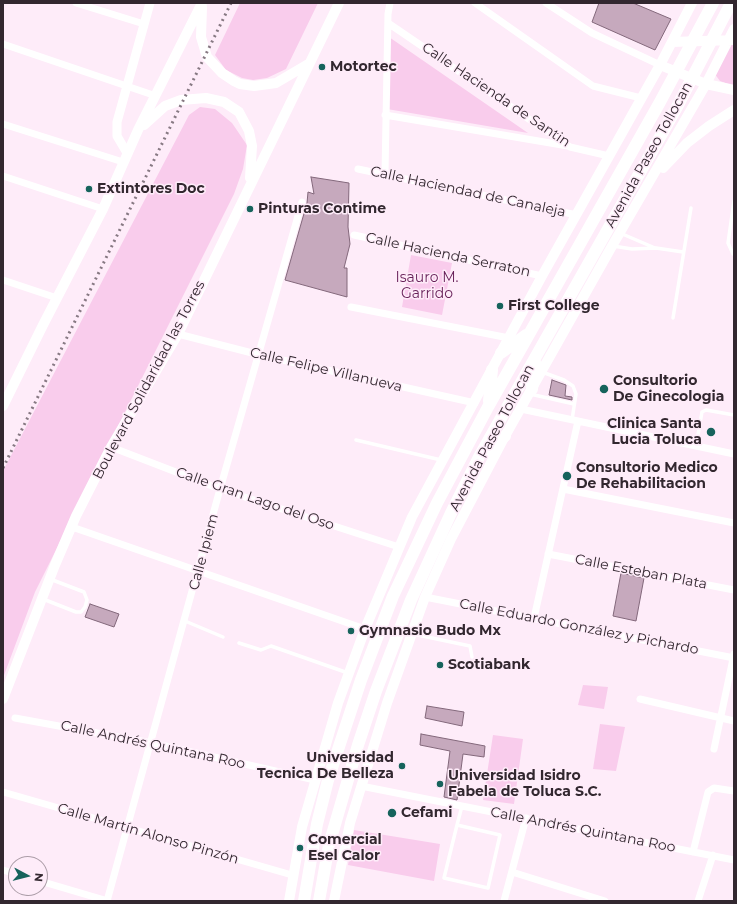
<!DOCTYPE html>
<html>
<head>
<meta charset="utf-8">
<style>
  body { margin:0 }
  #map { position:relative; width:737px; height:904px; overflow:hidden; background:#feecf9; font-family:Montserrat,sans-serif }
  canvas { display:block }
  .frame { position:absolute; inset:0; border:4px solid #32272f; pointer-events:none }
  .north { position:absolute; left:8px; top:856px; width:40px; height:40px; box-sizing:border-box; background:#feecf9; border:1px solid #ac9da8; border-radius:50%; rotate:97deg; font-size:11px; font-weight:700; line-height:16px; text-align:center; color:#32272f }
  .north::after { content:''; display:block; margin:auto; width:14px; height:18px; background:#16635c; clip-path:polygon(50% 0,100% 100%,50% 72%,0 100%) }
</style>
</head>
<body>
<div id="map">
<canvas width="737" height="904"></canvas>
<div class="frame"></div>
<div class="north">N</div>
</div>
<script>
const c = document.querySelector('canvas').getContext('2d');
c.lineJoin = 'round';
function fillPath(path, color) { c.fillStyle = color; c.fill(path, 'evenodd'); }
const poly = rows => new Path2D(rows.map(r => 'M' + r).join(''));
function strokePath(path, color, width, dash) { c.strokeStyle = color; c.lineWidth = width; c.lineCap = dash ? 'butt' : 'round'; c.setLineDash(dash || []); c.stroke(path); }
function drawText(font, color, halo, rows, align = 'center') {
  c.font = font + ' Montserrat,sans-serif'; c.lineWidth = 3; c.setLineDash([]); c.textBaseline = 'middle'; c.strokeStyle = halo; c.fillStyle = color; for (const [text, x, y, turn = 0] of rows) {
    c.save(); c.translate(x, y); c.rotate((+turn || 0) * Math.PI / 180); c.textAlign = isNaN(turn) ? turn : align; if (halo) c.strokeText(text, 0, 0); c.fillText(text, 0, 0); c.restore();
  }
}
fillPath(poly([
  [240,3,318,3,286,69,267,78,253,80,242,78,226,70,215,55],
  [389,37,528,133,387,109],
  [734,43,734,86,720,81,714,73,730,44],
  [200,107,215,109,232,123,247,145,243,169,234,194,35,592,3,678,3,471,189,115],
  [411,255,452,263,442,315,402,307],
  [583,685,608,687,604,709,578,705],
  [600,724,625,727,616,771,593,769],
  [493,735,523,739,514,804,483,800],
  [354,830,440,844,434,881,348,865]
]), '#f9ccec');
const building = poly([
  [599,3,633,3,671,19,655,50,592,22,599,3],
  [311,177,349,183,348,227,350,244,344,268,347,268,347,297,285,280,307,203,308,192,314,194,311,177],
  [552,380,566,385,565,396,572,397,572,400,549,395,552,380],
  [621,573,644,578,636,621,613,616,621,573],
  [90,604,119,614,114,627,85,617,90,604],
  [427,706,464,712,462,726,425,718,427,706],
  [421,734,485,746,484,757,463,754,457,800,444,797,450,751,420,745,421,734]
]);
fillPath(building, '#c6a9bd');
strokePath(building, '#83687b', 1);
strokePath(poly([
  [620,233,655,248],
  [613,246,632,249,656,248,683,252],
  [733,254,728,243,734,201],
  [673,318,691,208],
  [542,372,564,380,573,386,576,394,572,420],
  [530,394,574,404],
  [356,440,441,460],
  [696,446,702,412,706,410,734,415],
  [43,599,76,612,81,612,85,607,87,600,84,592,50,579],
  [185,621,223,637],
  [413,634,470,646,472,657],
  [239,643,261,650,271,646,348,673],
  [457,825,500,835,488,888,444,878,457,825,462,806]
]), '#fff', 3.5);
strokePath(poly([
  [76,3,144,24],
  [475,3,593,86,641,98],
  [546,3,592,33,660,65],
  [388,23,570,147,609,156],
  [3,44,156,96],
  [385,115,568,146],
  [3,124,123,162],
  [358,169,577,215],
  [385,173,388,14,390,3],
  [3,176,103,209],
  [354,235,542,276],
  [3,280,57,298],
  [351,307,509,338],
  [178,334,260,355,475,403],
  [521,409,734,454],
  [111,447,220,489,399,547],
  [563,489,734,523],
  [72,527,365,629],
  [548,554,734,590],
  [425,597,734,658],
  [534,618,578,421],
  [640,699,734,721],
  [15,718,152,743,315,780],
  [714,749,734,654],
  [361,786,734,860],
  [3,792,292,875],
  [693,852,708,792,714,788,734,791],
  [3,870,16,874],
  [512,872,605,901],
  [40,881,108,901],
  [107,901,220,489,302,202],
  [504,901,526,818],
  [698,901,713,855]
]), '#fff', 7);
strokePath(poly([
  [127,153,117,136,117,122,150,3]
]), '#fff', 9);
strokePath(poly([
  [202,7,201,37,207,57,222,73,234,81,240,84,254,86,276,83,310,63],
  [672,42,734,40],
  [660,65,706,84,734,90],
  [144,125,165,106,181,100,206,98,224,102,239,112,249,131,252,146,250,178],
  [663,168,687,143,709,126,734,110],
  [3,406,43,325,103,209,138,130,202,3],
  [3,699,55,565,76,516,111,447,178,334,339,3],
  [289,901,302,827,338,703,365,629,412,517,542,276,660,65,692,3],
  [334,901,350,823,387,703,425,597,451,539,505,436,612,246,706,84,734,29]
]), '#fff', 10);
strokePath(poly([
  [501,353,526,335],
  [532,389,535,362],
  [489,401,492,370],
  [485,453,505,436],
  [304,901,317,824,328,780,361,680,393,596,437,503,488,407,660,102,713,3],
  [319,901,329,845,358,745,376,691,411,600,451,513,479,457,677,107,731,3]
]), '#fff', 12);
strokePath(poly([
  [3,468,231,3]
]), '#877983', 3, [2, 4]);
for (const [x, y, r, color] of [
  [322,67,4,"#16635c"],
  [89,189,4,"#16635c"],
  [250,209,4,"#16635c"],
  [500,306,4,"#16635c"],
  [604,389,5,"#16635c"],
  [711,432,5,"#16635c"],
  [567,476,5,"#16635c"],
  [351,631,4,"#16635c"],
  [440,665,4,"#16635c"],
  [402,766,4,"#16635c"],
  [440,784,4,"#16635c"],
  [392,813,5,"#16635c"],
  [300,848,4,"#16635c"]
]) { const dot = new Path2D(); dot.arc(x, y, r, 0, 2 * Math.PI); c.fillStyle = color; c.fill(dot); strokePath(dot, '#feecf9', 1.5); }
drawText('bold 14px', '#32272f', '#feecf9', [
  ["Motortec",330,67],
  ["Extintores Doc",97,189],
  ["Pinturas Contime",258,209],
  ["First College",508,306],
  ["Consultorio",613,381],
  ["De Ginecologia",613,397],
  ["Clinica Santa",702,424,"right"],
  ["Lucia Toluca",702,440,"right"],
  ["Consultorio Medico",576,468],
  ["De Rehabilitacion",576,484],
  ["Gymnasio Budo Mx",359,631],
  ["Scotiabank",448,665],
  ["Universidad",394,758,"right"],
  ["Tecnica De Belleza",394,774,"right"],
  ["Universidad Isidro",448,776],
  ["Fabela de Toluca S.C.",448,792],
  ["Cefami",401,813],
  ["Comercial",308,840],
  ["Esel Calor",308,856]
], 'left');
drawText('14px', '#32272f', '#feecf9', [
  ["Calle Hacienda de Santin",496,95,34],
  ["Avenida Paseo Tollocan",649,155,-61],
  ["Calle Haciendad de Canaleja",468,192,12],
  ["Calle Hacienda Serraton",448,255,12],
  ["Calle Felipe Villanueva",326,370,13],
  ["Boulevard Solidaridad las Torres",149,380,-62],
  ["Avenida Paseo Tollocan",492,438,-62],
  ["Calle Gran Lago del Oso",255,499,19],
  ["Calle Ipiem",204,552,-75],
  ["Calle Esteban Plata",641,572,11],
  ["Calle Eduardo González y Pichardo",579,627,11],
  ["Calle Andrés Quintana Roo",153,745,12],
  ["Calle Andrés Quintana Roo",583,830,11],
  ["Calle Martín Alonso Pinzón",148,834,16]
]);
drawText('14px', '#671f58', '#feecf9', [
  ["Isauro M.",427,278],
  ["Garrido",427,294]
]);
</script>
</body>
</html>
